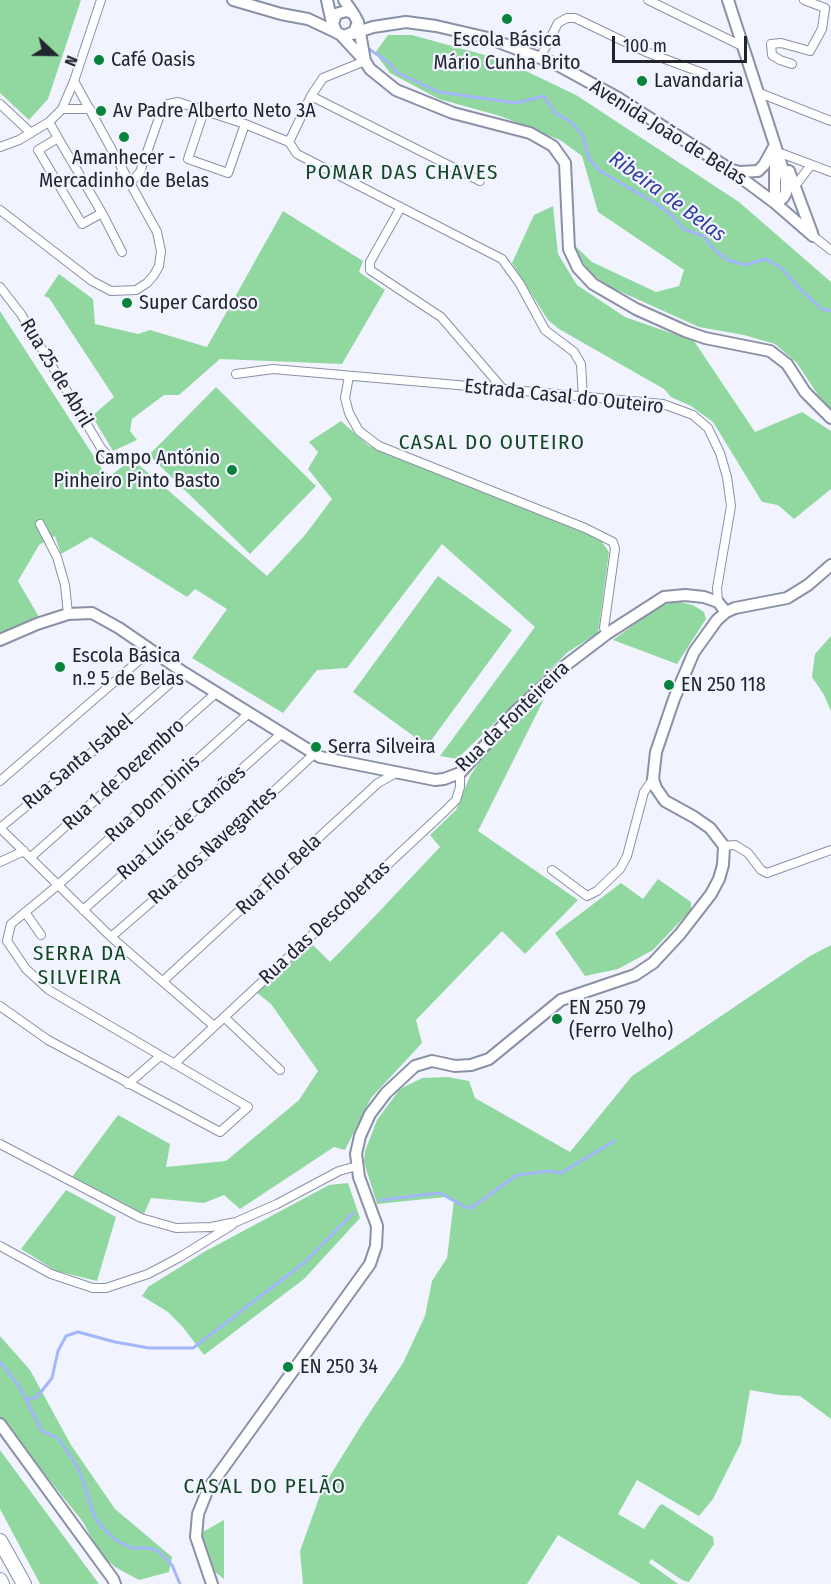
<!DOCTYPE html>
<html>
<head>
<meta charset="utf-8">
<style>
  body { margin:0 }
  #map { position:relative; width:831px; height:1584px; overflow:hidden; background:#f1f4fe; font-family:"Fira Sans Condensed",sans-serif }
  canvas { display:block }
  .north { position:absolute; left:24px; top:24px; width:60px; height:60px; -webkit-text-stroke:4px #f1f4fe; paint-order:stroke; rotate:112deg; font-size:16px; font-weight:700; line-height:24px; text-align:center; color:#22252d }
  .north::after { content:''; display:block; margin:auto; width:21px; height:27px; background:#22252d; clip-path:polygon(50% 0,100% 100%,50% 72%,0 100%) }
  .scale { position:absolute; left:612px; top:36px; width:135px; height:27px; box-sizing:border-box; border:3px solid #22252d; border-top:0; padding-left:8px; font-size:18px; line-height:21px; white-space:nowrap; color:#22252d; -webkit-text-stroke:4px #f1f4fe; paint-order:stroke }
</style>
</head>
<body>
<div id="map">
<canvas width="831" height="1584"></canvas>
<div class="north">N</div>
<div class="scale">100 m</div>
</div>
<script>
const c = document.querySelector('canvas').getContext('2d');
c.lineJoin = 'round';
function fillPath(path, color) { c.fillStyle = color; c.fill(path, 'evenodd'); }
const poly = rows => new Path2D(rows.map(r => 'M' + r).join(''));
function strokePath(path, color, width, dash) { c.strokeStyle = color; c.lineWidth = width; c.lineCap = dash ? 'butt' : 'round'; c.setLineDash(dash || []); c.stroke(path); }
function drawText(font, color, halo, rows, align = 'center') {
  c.font = font + ' "Fira Sans Condensed",sans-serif'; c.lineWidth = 4.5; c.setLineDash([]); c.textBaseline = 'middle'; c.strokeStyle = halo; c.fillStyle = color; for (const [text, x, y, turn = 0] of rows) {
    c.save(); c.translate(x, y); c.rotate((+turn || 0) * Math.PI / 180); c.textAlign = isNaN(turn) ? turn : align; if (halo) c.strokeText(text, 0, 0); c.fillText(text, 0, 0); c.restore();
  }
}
fillPath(poly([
  [0,0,81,0,48,99,29,120,0,93],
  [388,35,412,35,503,60,576,95,739,202,831,282,831,409,818,395,797,363,775,344,744,335,699,327,608,286,588,271,573,244,592,262,656,292,679,286,684,270,598,212,582,156,560,140,500,116,439,99,390,73,375,53],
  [553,206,558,254,577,285,625,317,694,341,755,432,802,412,831,431,831,489,794,519,778,505,762,502,713,422,691,406,671,397,664,389,559,329,548,320,512,263,534,215],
  [283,211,363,261,359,272,385,290,342,364,220,359,179,395,164,395,132,419,130,431,137,440,113,451,92,416,114,397,49,298,44,296,59,274,93,299,95,324,138,334,150,330,207,347],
  [0,311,102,469,110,476,132,459,267,576,305,535,332,499,308,469,318,452,309,442,341,421,369,446,600,539,609,552,598,633,568,652,457,759,440,756,535,627,442,544,347,668,317,670,283,713,192,658,227,609,195,589,187,597,91,537,61,554,55,536,39,545,18,581,39,617,0,634],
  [216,387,316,486,250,554,149,455],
  [438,576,512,630,427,746,353,692],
  [675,601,693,605,704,612,706,619,677,664,613,640,657,608],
  [831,636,831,711,824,695,812,677,815,654],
  [544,699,478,831,578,900,525,954,502,931,416,1020,422,1043,371,1098,345,1150,334,1147,240,1209,224,1195,204,1203,151,1198,144,1214,72,1177,118,1115,170,1144,166,1167,226,1161,299,1100,318,1071,271,1004,256,992,312,944,330,962,374,917,440,847,430,835,456,810,470,776,494,739],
  [658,879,691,902,691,910,653,950,618,969,585,976,555,933,621,883,643,899],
  [831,945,831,1419,800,1396,779,1395,750,1390,741,1443,713,1499,699,1516,637,1480,618,1514,644,1529,659,1506,662,1504,713,1537,714,1544,689,1582,682,1580,651,1559,649,1563,678,1584,641,1584,558,1535,527,1584,303,1584,300,1551,323,1487,362,1424,403,1363,425,1316,432,1281,447,1258,454,1200,446,1197,377,1204,364,1162,365,1151,377,1120,400,1089,422,1078,448,1077,469,1081,475,1098,570,1152,632,1076,810,956],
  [348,1183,360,1218,304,1279,204,1355,182,1326,168,1312,142,1296,148,1287,204,1252,329,1185],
  [66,1190,116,1217,97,1281,56,1271,21,1249],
  [0,1336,30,1370,71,1445,115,1509,172,1557,169,1572,139,1580,115,1567,99,1552,83,1522,0,1418],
  [0,1451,0,1450,99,1584,40,1584,0,1509],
  [224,1520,224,1579,215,1572,201,1533]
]), '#91d8a0');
strokePath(poly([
  [369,49,388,62,398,73,439,92,516,103,544,96,555,113,571,122,583,136,589,159,600,171,655,203,670,214,684,229,703,236,716,251,728,260,745,265,766,259,781,268,804,293,822,309,831,311],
  [381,1200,440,1193,465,1207,471,1208,517,1175,550,1171,561,1173,614,1141],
  [0,1362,19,1386,42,1431,58,1438,75,1463,82,1477,94,1516,102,1527,116,1540,132,1548,148,1548,158,1551,172,1565,180,1584],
  [26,1400,37,1397,52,1378,58,1351,66,1336,78,1332,115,1342,149,1348,193,1348,305,1262,353,1213]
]), '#a3b6fb', 3);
const street = poly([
  [648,0,742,46],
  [540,58,558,23,567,18,575,18,646,52,708,75],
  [365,61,323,78,311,96,289,142,297,154,502,259,520,284,545,330,574,352,581,364,583,398],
  [792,64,780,60,772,55,771,44,781,43,810,51,822,29,825,8,804,0],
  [757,92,831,121],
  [311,96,480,181],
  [0,104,31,133],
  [62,109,90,109],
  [204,111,188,159,228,173,245,124],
  [49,122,58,138],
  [0,147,19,140,49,122,62,109,74,81,101,0],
  [783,154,831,172],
  [130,183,140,172,160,115,168,104,178,102,245,124,289,142],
  [795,186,811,165],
  [401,207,370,262,370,270,441,317,503,389],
  [0,210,92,281,111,291,136,290,147,283,154,275,159,266,161,251,157,232,74,81],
  [102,213,82,224,38,150,58,138,102,213,122,252],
  [813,236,831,250],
  [0,287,21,314,101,448,111,459],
  [236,374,273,369,503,389,663,404,693,415,708,428,720,453,727,477,731,506,717,588,718,602],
  [349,376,345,398,349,413,359,431,379,446,585,528,613,542,615,549,604,628,608,633],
  [40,524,57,557,65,585,68,614],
  [0,781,151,650],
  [0,828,111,937,214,1026],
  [0,828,92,752,183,672],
  [724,846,735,845,748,853,761,870,767,873,831,850],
  [31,857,216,693],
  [0,862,24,851],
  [552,870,587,896,597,891,620,869,627,856,644,792,653,779],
  [83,910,281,734],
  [25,912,41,935],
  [111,937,194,865,314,754],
  [163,981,378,783,396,773],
  [0,1006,48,1040,220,1132,248,1107,49,990,26,969,7,941,11,924,58,885,249,713],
  [224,1017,280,1070],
  [174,1064,444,812,456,800,460,787,460,773],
  [128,1084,159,1057],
  [0,1144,141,1218,176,1228,211,1227,236,1222,277,1204,339,1171,357,1166],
  [0,1246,51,1274,93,1288,106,1288,148,1274,180,1257,232,1225]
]);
const secondary = poly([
  [233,0,281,14,308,19,344,36,354,32,358,22],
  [327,0,332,23],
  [344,0,353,13],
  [728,0,786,179,786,193,783,198,775,203],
  [337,33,333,24,336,14,346,11,353,13,358,22,365,61],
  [352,34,373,27,406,22,436,26,488,38,556,64,618,98,728,168,775,203,813,236],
  [341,35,365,61,370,69,396,90,453,113,530,133,553,146,565,163,569,249,578,268,593,284,636,309,685,331,705,338,770,351,787,364,805,392,831,418],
  [775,158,775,203],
  [732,170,740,172,758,171,764,165,775,145],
  [789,171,812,233],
  [0,640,37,624,68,614,92,613,119,628,183,672,320,757,435,780,444,779,460,773,515,712,566,665,608,633,664,597,685,595,704,597,718,602,726,612],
  [0,1424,113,1579,115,1584],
  [212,1584,196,1537,198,1514,208,1489,370,1264,376,1246,377,1226,359,1177,356,1154,360,1136,370,1114,386,1093,415,1066,432,1061,455,1066,471,1065,489,1059,561,1000,635,975,653,963,680,934,711,894,719,879,723,865,724,846,710,828,694,817,665,801,656,788,653,779,656,752,674,699,694,652,717,620,726,612,735,608,787,598,808,585,831,565]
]);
const highway = poly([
  [0,1541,24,1584],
  [0,1580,2,1584]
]);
strokePath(street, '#8a91a6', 10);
strokePath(secondary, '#8a91a6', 14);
strokePath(highway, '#8a91a6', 16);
strokePath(street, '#fff', 8);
strokePath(secondary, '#fff', 10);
strokePath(highway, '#fff', 14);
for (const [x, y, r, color] of [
  [507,19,6,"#08833c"],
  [99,60,6,"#08833c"],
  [642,81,6,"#08833c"],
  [101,111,6,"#08833c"],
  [124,137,6,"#08833c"],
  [127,303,6,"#08833c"],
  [232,470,6,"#08833c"],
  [60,667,6,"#08833c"],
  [669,685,6,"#08833c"],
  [316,747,6,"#08833c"],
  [557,1019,6,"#08833c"],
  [288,1367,6,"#08833c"]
]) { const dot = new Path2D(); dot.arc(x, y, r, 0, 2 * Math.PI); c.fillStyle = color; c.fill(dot); strokePath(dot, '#f1f4fe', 2); }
drawText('20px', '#22252d', '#f1f4fe', [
  ["Escola Básica",507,40,"center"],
  ["Mário Cunha Brito",507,63,"center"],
  ["Café Oasis",111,60],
  ["Lavandaria",654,81],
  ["Av Padre Alberto Neto 3A",113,111],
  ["Amanhecer -",124,158,"center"],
  ["Mercadinho de Belas",124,181,"center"],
  ["Super Cardoso",139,303],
  ["Campo António",220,458,"right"],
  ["Pinheiro Pinto Basto",220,481,"right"],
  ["Escola Básica",72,656],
  ["n.º 5 de Belas",72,679],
  ["EN 250 118",681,685],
  ["Serra Silveira",328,747],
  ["EN 250 79",569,1008],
  ["(Ferro Velho)",569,1031],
  ["EN 250 34",300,1367]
], 'left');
drawText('20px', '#22252d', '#f1f4fe', [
  ["Avenida João de Belas",668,133,32],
  ["Rua 25 de Abril",56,373,59],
  ["Estrada Casal do Outeiro",564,397,6],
  ["Rua da Fonteireira",513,717,-44],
  ["Rua Santa Isabel",78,762,-40],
  ["Rua 1 de Dezembro",124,775,-42],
  ["Rua Dom Dinis",153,799,-42],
  ["Rua Luís de Camões",182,823,-41],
  ["Rua dos Navegantes",213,846,-42],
  ["Rua Flor Bela",279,875,-43],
  ["Rua das Descobertas",325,923,-43]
]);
c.letterSpacing = '1.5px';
drawText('21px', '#134623', '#f1f4fe', [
  ["POMAR DAS CHAVES",402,173],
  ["CASAL DO OUTEIRO",492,443],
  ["SERRA DA",80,954],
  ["SILVEIRA",80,978],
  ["CASAL DO PELÃO",265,1487]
]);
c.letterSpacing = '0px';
drawText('italic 21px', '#333fa0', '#f1f4fe', [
  ["Ribeira de Belas",667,197,36]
]);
</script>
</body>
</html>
